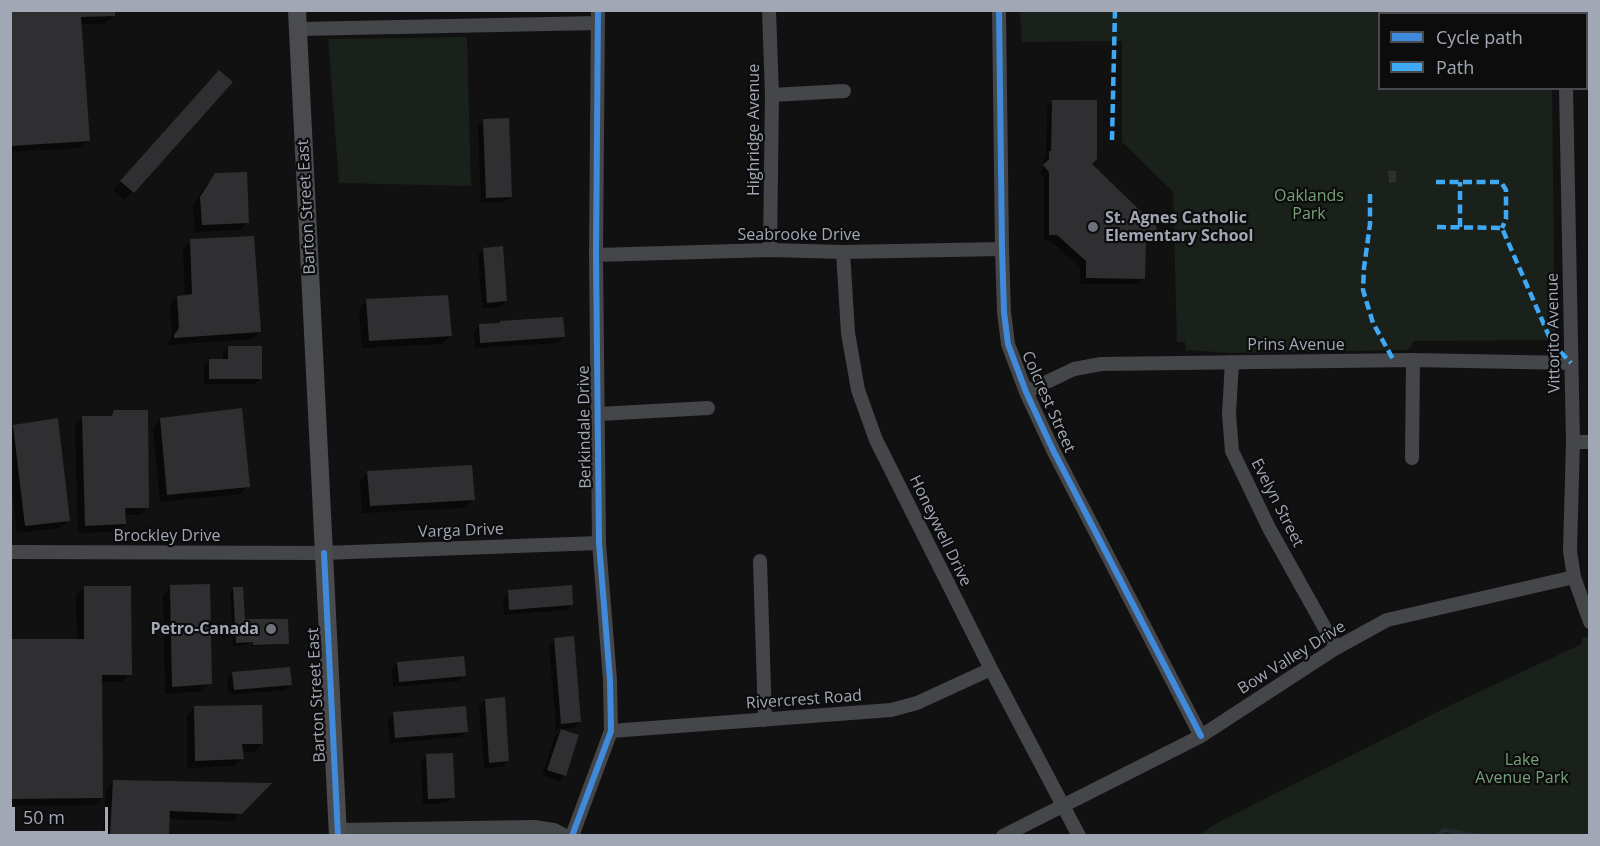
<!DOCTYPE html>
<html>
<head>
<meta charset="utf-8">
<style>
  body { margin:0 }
  #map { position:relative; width:1600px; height:846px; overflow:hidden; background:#111; font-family:"Open Sans",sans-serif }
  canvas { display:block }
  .frame { position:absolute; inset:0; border:12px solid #a1a7b4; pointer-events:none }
  .legend { position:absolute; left:1378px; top:12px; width:210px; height:78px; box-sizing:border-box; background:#0c0c0d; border:2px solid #484a50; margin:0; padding:8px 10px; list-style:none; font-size:18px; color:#a1a7b4 }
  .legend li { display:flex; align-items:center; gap:12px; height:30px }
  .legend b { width:30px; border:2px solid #484a50 }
  .scale { position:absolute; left:12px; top:807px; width:96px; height:27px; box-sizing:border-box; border:3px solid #a1a7b4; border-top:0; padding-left:8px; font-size:18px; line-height:21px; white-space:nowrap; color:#a1a7b4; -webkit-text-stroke:4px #0c0c0d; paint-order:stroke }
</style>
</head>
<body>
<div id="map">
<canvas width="1600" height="846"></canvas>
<div class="frame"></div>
<ul class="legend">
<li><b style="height:8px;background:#408adc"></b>Cycle path</li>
<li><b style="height:8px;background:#3fa9f5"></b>Path</li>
</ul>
<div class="scale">50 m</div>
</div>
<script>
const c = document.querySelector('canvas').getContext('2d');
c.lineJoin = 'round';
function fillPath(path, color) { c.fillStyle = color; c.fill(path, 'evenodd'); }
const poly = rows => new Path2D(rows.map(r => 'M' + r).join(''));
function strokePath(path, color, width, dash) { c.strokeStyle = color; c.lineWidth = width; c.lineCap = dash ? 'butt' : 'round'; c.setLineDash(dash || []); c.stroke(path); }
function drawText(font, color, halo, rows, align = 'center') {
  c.font = font + ' "Open Sans",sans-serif'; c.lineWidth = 4.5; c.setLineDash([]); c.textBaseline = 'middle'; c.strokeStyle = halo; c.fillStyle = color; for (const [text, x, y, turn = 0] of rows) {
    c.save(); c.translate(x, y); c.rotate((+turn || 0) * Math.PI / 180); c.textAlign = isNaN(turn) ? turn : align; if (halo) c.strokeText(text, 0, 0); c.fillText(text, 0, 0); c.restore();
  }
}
fillPath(poly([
  [1020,11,1551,11,1551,14,1380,14,1380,88,1552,89,1555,340,1414,341,1408,350,1230,353,1186,350,1185,342,1177,342,1173,192,1122,142,1122,41,1022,42],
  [467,37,471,186,339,183,328,39],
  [1589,637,1589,835,1198,835,1219,822,1455,703,1582,644,1582,638]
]), '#1a201a');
fillPath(poly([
  [10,10,113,16,105,24,80,24,89,140,81,148,10,152],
  [211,79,230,82,125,200,113,190],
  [1052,102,1090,164,1156,231,1144,244,1143,278,1138,284,1081,284,1080,267,1050,241,1044,240,1044,178,1039,172,1044,167,1044,158,1046,156,1047,108],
  [484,121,510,197,504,202,481,203,478,126],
  [216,174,247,223,240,230,195,232,193,206,207,183],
  [191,241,260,332,252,339,167,345,172,337,170,305,177,297,185,296,183,249],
  [484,249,506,301,500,307,482,308,478,255],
  [367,301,450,336,442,344,362,348,359,309],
  [480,326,564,337,558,343,475,348,474,332],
  [229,347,261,378,255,384,204,384,204,366,209,361,223,361,223,353],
  [115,412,148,507,140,515,124,515,125,524,117,532,78,533,75,426,83,418,109,418],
  [160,420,248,486,240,494,160,502,153,428],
  [14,427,68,521,60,528,17,533,10,474,10,430],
  [368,472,473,500,465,508,362,513,360,480],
  [171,587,210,683,202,691,165,694,163,595],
  [84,588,130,674,122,682,100,682,102,797,94,805,10,806,10,641,77,640,76,595],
  [234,589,243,621,287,643,286,645,252,646,252,640,247,645,233,646,230,592],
  [509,592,572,605,566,610,504,615,503,597],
  [555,639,579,722,574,728,556,729,549,645],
  [397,663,464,675,459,681,393,687,392,669],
  [233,673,290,685,285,690,229,695,227,679],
  [485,700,508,761,502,767,484,768,479,706],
  [195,707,262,744,254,752,242,751,242,758,234,766,187,768,187,715],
  [393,714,466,732,461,737,390,743,388,719],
  [561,731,564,775,559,781,542,775,555,736],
  [427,755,453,797,447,803,423,804,421,761],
  [114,781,268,785,233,821,168,819,167,836,103,836,106,789]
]), '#0007');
strokePath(poly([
  [1436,836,1444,830,1478,836]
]), '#242c33', 4);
fillPath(poly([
  [10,10,115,10,115,16,81,17,90,141,10,146],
  [219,70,233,82,134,193,120,181],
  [1052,100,1097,100,1097,159,1092,164,1156,226,1157,232,1151,239,1146,239,1145,279,1086,278,1086,261,1057,235,1049,235,1049,172,1043,165,1049,159,1049,151,1051,151],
  [509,118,512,197,486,198,483,119],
  [1388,171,1396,171,1396,182,1389,183],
  [247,172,249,223,202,225,200,197,215,173],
  [254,236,261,332,174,338,174,335,179,328,177,296,192,294,190,239],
  [503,246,507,301,487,303,483,248],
  [448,295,452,336,369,341,366,299],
  [563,317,565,337,480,343,479,324,500,323,500,321],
  [228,346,262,346,262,379,209,379,209,359,228,359],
  [242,408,250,487,167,495,160,418],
  [114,410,148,410,149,508,125,508,126,524,85,526,82,416,112,416],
  [58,418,70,521,25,526,13,425],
  [472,465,475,500,370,506,367,471],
  [210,584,212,684,172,687,170,585],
  [572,585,573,605,509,610,508,590],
  [84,586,131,586,132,675,102,675,103,798,10,799,10,639,84,639],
  [233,587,243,587,245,619,288,619,289,644,253,645,253,642,236,643],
  [574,636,581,722,561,724,554,638],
  [464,656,466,676,399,682,397,662],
  [290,667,292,685,234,690,232,672],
  [505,697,509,761,489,763,485,699],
  [262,705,263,744,242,744,244,759,195,761,194,706],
  [466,706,468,732,395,738,393,712],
  [561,729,579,735,566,776,547,770],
  [453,753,455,798,428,799,426,754],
  [113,780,272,783,242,814,170,811,169,836,110,836]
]), '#2f2f31');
strokePath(poly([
  [769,10,772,95,770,250],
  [999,10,1002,249,1004,312,1008,344,1026,392,1053,450,1201,736],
  [1566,14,1566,10],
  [299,29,598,23],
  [1586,66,1590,65],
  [1566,88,1573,442,1570,551,1574,577],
  [772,95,844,91],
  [843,252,848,333,858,390,876,440,991,669,1079,836],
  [596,255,770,250,843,252,1002,249],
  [1232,362,1229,414,1232,451,1269,528,1336,648],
  [1026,392,1074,369,1101,364,1413,360,1571,363],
  [599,414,708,408],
  [1573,442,1590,442],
  [1412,458,1413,360],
  [10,552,324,553,599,543],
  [760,561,765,720],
  [611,731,891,710,917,703,991,669],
  [337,830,534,827,554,830,565,836],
  [572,836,611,731,610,680,599,543,596,255,598,10],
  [1003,836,1201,736,1336,648,1387,620,1574,577,1590,622]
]), '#45464a', 14);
strokePath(poly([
  [297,10,338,836]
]), '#494b4f', 18);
strokePath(poly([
  [1112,140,1115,10],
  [1436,182,1501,182,1506,190,1506,219,1502,228],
  [1370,194,1370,224,1364,268,1363,290,1373,323,1394,361],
  [1437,227,1502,228,1552,343,1571,363],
  [1460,227,1460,182]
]), '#3fa9f5', 4.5, [9, 4.5]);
strokePath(poly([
  [999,10,1002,249,1004,312,1008,344,1026,392,1053,450,1201,736],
  [324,553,338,836],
  [572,836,611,731,610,680,599,543,596,255,598,10]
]), '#408adc', 6);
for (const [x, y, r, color] of [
  [1093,227,6,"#6f727b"],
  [271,629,6,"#6f727b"]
]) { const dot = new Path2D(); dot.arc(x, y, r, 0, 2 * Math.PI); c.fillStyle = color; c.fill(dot); strokePath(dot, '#0c0c0d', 2); }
drawText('16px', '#a1a7b4', '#0c0c0d', [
  ["Highridge Avenue",754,130,-90],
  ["Barton Street East",307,207,-93],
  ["Seabrooke Drive",799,235],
  ["Vittorito Avenue",1554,333,-91],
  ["Prins Avenue",1296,345],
  ["Colcrest Street",1048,402,66],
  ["Berkindale Drive",585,427,-91],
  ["Evelyn Street",1277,503,63],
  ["Varga Drive",461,531,-2],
  ["Honeywell Drive",940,531,64],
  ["Brockley Drive",167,536],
  ["Bow Valley Drive",1292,658,-32],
  ["Barton Street East",317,695,-93],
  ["Rivercrest Road",804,700,-4]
]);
drawText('16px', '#76a178', '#0c0c0d', [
  ["Oaklands",1309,196],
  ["Park",1309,214],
  ["Lake",1522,760],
  ["Avenue Park",1522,778]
]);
drawText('bold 16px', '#a1a7b4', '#0c0c0d', [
  ["St. Agnes Catholic",1105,218],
  ["Elementary School",1105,236],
  ["Petro-Canada",259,629,"right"]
], 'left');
</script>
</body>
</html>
